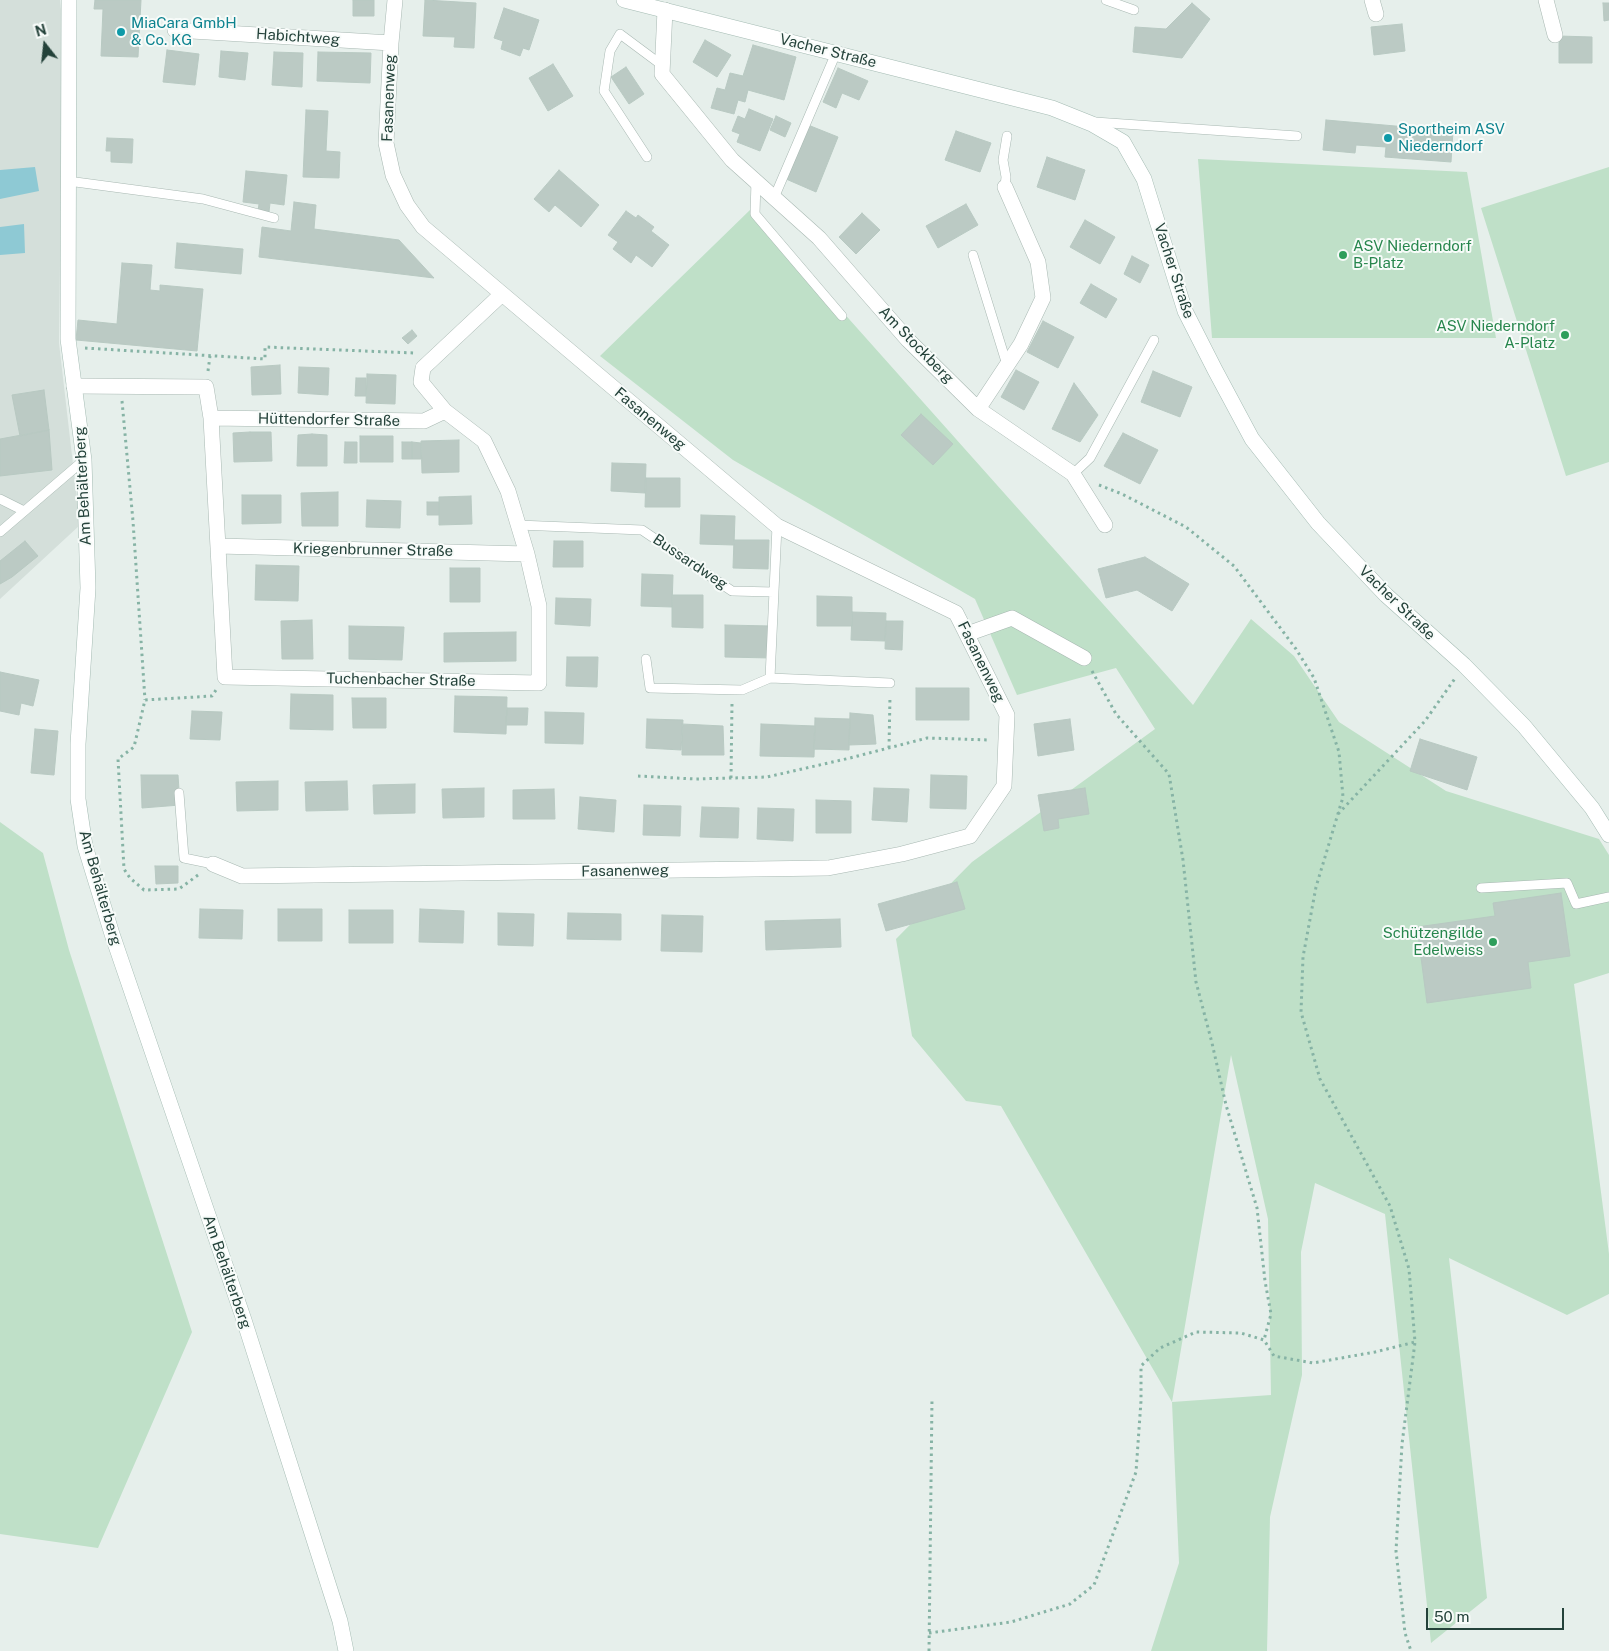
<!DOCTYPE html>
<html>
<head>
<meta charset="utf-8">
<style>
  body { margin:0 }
  #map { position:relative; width:1609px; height:1651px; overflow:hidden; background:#e6efeb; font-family:"Public Sans",sans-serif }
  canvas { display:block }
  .north { position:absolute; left:20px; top:20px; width:50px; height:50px; -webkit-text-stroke:4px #f7fbf9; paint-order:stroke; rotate:344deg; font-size:14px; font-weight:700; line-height:20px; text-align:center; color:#24423a }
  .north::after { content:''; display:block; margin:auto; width:18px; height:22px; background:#24423a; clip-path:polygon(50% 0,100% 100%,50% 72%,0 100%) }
  .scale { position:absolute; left:1426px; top:1608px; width:138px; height:22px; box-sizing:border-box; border:2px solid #24423a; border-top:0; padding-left:6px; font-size:15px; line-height:18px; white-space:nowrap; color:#24423a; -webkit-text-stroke:4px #f7fbf9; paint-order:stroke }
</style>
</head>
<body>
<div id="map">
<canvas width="1609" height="1651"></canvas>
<div class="north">N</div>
<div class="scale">50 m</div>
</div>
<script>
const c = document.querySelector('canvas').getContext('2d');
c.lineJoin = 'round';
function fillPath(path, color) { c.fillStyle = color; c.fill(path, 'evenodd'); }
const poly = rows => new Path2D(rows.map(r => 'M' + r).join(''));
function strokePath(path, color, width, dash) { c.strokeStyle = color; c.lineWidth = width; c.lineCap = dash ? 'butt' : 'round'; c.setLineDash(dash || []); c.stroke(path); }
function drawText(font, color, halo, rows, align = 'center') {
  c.font = font + ' "Public Sans",sans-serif'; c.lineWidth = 4; c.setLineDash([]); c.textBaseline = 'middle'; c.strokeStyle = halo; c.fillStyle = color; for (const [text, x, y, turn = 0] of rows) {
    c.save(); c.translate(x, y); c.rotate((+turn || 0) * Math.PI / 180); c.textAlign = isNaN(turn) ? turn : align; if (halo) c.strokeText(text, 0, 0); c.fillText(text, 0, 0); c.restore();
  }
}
fillPath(poly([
  [0,0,60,0,63,30,59,343,80,525,0,599]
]), '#d4dfda');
fillPath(poly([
  [1198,159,1467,172,1496,338,1212,338],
  [1609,167,1609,462,1566,476,1481,208],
  [751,209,1193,705,1251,619,1294,656,1339,722,1446,791,1599,839,1609,855,1609,973,1574,984,1609,1254,1609,1294,1567,1315,1449,1258,1487,1598,1431,1643,1385,1214,1315,1183,1301,1252,1302,1375,1270,1517,1267,1651,1151,1651,1179,1563,1172,1402,1001,1106,966,1101,912,1036,896,939,972,862,1155,729,1116,668,1017,695,975,599,733,460,600,356],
  [1231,1055,1268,1219,1271,1395,1172,1402],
  [0,822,43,853,69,950,192,1332,98,1548,0,1534]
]), '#bfe0c8');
fillPath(poly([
  [35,167,39,191,0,199,0,170],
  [24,224,25,253,0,255,0,227]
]), '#8ec9d4');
const building = poly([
  [95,0,141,0,138,57,101,56,103,9,94,9,95,0],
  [353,0,374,0,374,16,353,16,353,0],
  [425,0,476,3,474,48,454,47,455,37,423,36,425,0],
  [1192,3,1210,19,1182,58,1133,52,1135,27,1166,29,1192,3],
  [1603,3,1609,3,1609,20,1604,21,1603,3],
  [504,8,539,20,529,50,523,48,520,56,501,49,503,41,494,38,504,8],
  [1402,24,1405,51,1374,55,1371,27,1402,24],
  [1559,36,1592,37,1592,63,1559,63,1559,36],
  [705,40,731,55,717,77,693,62,705,40],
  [753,45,796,57,784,100,748,90,745,102,738,100,734,114,711,108,717,88,725,90,730,73,743,76,753,45],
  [167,50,199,54,195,85,163,82,167,50],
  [221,51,248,53,245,80,219,77,221,51],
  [274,52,303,53,302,87,272,85,274,52],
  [318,52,371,53,370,83,317,81,318,52],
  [553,64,573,96,548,111,529,78,553,64],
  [626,67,644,94,629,104,611,77,626,67],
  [838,68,868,81,859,100,842,93,836,108,823,102,838,68],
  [749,109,773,119,760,151,737,142,740,134,732,131,738,116,745,119,749,109],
  [306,110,328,111,326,151,340,152,339,178,303,177,306,110],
  [776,116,791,123,785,137,770,130,776,116],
  [1326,120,1453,131,1451,162,1385,157,1386,147,1356,145,1355,153,1323,150,1326,120],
  [808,125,838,137,816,192,786,179,808,125],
  [956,131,991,143,980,172,945,160,956,131],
  [107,138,133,139,132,163,111,162,111,151,106,151,107,138],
  [1047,157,1085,170,1075,200,1037,187,1047,157],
  [559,170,599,205,581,227,555,205,549,212,534,199,559,170],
  [246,171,287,175,284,205,270,203,269,212,258,211,259,204,243,202,246,171],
  [294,202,316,205,314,229,399,240,434,278,259,257,262,227,291,231,294,202],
  [966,204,978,225,938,248,926,226,966,204],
  [626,211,636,218,638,215,654,227,651,231,669,245,652,267,636,255,631,263,613,249,618,242,608,235,626,211],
  [862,213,880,230,856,254,839,237,862,213],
  [1085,220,1115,237,1100,264,1070,247,1085,220],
  [177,243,243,249,241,274,175,268,177,243],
  [1132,256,1149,265,1140,283,1124,274,1132,256],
  [122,263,152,265,150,290,160,291,160,285,203,289,197,351,76,340,78,320,117,324,122,263],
  [1091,284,1117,299,1106,318,1080,303,1091,284],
  [1043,321,1074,337,1058,368,1027,352,1043,321],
  [412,330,417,336,408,344,402,338,412,330],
  [280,365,281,394,252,395,251,367,280,365],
  [299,367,329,368,328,395,298,393,299,367],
  [1016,370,1039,382,1024,410,1001,397,1016,370],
  [1153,371,1192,387,1180,417,1141,402,1153,371],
  [367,374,396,375,395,404,366,403,367,374],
  [356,378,366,378,366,396,355,396,356,378],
  [1074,383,1098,415,1080,442,1052,429,1074,383],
  [44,390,49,430,20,436,12,395,44,390],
  [921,414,953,444,933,465,901,435,921,414],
  [49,430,52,470,0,476,0,439,49,430],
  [250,432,271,432,272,461,234,462,233,433,250,432],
  [1123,433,1158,450,1140,484,1104,466,1123,433],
  [312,434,327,435,327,466,297,466,298,435,312,434],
  [360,436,393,436,393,462,360,462,360,436],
  [459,440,459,472,422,473,421,441,459,440],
  [345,442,357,442,357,463,344,463,345,442],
  [402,442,412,442,412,459,402,459,402,442],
  [412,442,421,443,421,459,412,459,412,442],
  [612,463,646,464,645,493,611,491,612,463],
  [646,478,680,478,680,507,645,507,646,478],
  [338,492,338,526,302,526,301,493,338,492],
  [242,495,281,495,281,523,242,524,242,495],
  [471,496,472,524,439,525,439,497,471,496],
  [367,500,401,501,400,528,366,527,367,500],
  [427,502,439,502,439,515,427,515,427,502],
  [701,515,735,516,734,545,700,544,701,515],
  [734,540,769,540,768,569,733,568,734,540],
  [25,541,38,556,12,577,0,584,0,561,25,541],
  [554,541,583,541,583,567,553,567,554,541],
  [1145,557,1189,584,1172,611,1137,590,1106,598,1098,569,1145,557],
  [256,565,299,566,298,601,255,600,256,565],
  [450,568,480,568,480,602,450,602,450,568],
  [642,574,673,575,672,607,641,606,642,574],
  [672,595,703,595,703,628,672,627,672,595],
  [817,596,852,597,852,626,817,626,817,596],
  [556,598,591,599,590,626,555,624,556,598],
  [852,612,886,613,885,641,851,640,852,612],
  [312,620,313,659,282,659,281,621,312,620],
  [886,621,903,621,902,650,885,649,886,621],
  [725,625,771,626,771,658,725,657,725,625],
  [349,626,404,627,402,660,349,659,349,626],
  [516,632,516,661,444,662,444,633,516,632],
  [567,657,598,657,597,687,566,686,567,657],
  [0,672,39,680,33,706,21,703,19,715,0,711,0,672],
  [916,688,969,688,969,720,916,720,916,688],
  [291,694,333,695,333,730,290,729,291,694],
  [455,696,507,697,506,734,454,732,455,696],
  [352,698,386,698,386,728,353,728,352,698],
  [507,708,528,708,527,725,506,725,507,708],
  [192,711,222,712,220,740,190,739,192,711],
  [545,712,584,713,583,744,545,743,545,712],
  [850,713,873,715,876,744,849,745,850,713],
  [815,718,850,719,849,750,814,749,815,718],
  [647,719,683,720,681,750,646,748,647,719],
  [1070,719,1074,750,1038,756,1034,724,1070,719],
  [682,724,723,726,724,755,682,755,682,724],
  [761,724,815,726,814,757,760,756,761,724],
  [35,729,58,731,54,775,31,773,35,729],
  [1420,739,1477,757,1467,790,1410,771,1420,739],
  [141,775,178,775,180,805,142,808,141,775],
  [931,775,967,776,966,809,930,808,931,775],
  [278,781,278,810,237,811,236,782,278,781],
  [347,781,348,810,306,811,305,782,347,781],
  [415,784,415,813,374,814,373,785,415,784],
  [484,788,484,817,443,818,442,789,484,788],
  [874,788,909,789,907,822,872,820,874,788],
  [1085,788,1089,814,1058,819,1059,828,1044,831,1038,795,1085,788],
  [554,789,555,819,513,819,513,790,554,789],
  [580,797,616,800,614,832,578,829,580,797],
  [816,800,851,801,851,833,816,833,816,800],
  [644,805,681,806,680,836,643,835,644,805],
  [702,807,739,808,738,838,700,837,702,807],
  [758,808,794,809,793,841,757,839,758,808],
  [155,866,178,866,178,883,156,884,155,866],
  [957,882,965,909,886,931,878,904,957,882],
  [1561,893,1570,956,1528,962,1531,988,1427,1003,1417,927,1495,916,1493,903,1561,893],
  [200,909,243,910,242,939,199,938,200,909],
  [278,909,322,909,322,941,278,941,278,909],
  [420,909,464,911,463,943,419,942,420,909],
  [349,910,393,910,393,943,349,943,349,910],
  [498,913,534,914,533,946,498,945,498,913],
  [568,913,621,914,621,940,567,939,568,913],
  [662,915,703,916,702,952,661,951,662,915],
  [840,919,841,947,766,950,765,921,840,919]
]);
fillPath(building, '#bbcac4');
strokePath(building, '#b8c9c2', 1);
const lane = poly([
  [1106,0,1134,10],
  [1095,122,1297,136],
  [647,157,604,91,610,51,620,34,663,66],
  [68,181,203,199,274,218],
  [756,181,755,214,842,316],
  [1005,187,1006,177,1003,160,1007,136],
  [774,198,836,53],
  [973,255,1007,365],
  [1073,474,1090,458,1154,340],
  [0,499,24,511],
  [518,525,642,530,732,591,774,592],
  [0,532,84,460],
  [646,659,650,688,742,690,770,678,890,683],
  [770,678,777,526],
  [179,793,184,858,213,864],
  [1481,888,1567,883,1576,904,1609,897]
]);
const street = poly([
  [1372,0,1376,14],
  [1546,0,1555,35],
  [665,10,662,74,732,160,819,238,908,340,978,409,1073,474,1105,525],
  [175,30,391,43],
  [74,386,206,387,211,418,225,677,539,683,539,606,527,554,508,491,484,441,445,411,421,382,423,368,502,294],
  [978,409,1021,344,1043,298,1038,262,1005,187],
  [211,418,424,421,445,411],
  [218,546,527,554],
  [967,634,1012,618,1084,658],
  [213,864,242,876,828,868,902,854,970,836,1004,786,1007,715,956,613,777,526,423,227,407,205,393,175,386,143,391,43,395,0]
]);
const secondary = poly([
  [69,0,68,339,84,460,88,588,78,744,78,799,85,846,112,934,244,1320,340,1621,346,1651],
  [624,0,1052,108,1092,124,1123,142,1144,179,1185,311,1215,370,1252,439,1318,523,1386,595,1464,665,1524,726,1592,808,1609,835]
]);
strokePath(lane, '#a8b8b2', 10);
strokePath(street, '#a8b8b2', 16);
strokePath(secondary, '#a4bbb3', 16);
strokePath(poly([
  [85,348,265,359,265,347,414,353],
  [208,371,210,356],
  [122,401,133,521,145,700],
  [1099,485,1122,494,1186,527,1234,566,1296,649,1314,678,1339,752,1343,797,1316,887,1303,957,1301,1012,1320,1079,1390,1206,1409,1269,1415,1342,1402,1444,1396,1551,1405,1633,1411,1651],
  [1092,671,1116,714,1169,774,1183,860,1196,982,1212,1043,1226,1105,1257,1208,1265,1281,1271,1314,1264,1340],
  [889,748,890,696],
  [638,776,695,779,767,777,850,758,927,738,990,740],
  [731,778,732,703],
  [1338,814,1425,721,1456,677],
  [198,875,179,889,144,890,130,878,124,869,118,759,134,747,145,700,212,696,216,690],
  [929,1633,1011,1622,1070,1604,1094,1585,1136,1472,1141,1401,1141,1366,1160,1348,1196,1332,1241,1333,1264,1340,1274,1356,1313,1363,1375,1352,1415,1342],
  [929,1651,932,1398]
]), '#86b3a5', 3, [2.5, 4]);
strokePath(lane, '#fff', 9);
strokePath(street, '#fff', 15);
strokePath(secondary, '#fff', 15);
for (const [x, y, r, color] of [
  [121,32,5,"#0f9aa8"],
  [1388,138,5,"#0f9aa8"],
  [1343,255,5,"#2e9e5b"],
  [1565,335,5,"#2e9e5b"],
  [1493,942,5,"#2e9e5b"]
]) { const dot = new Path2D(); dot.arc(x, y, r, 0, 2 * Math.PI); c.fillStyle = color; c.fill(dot); strokePath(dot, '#f7fbf9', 2); }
drawText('15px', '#0d838f', '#f7fbf9', [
  ["MiaCara GmbH",131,23],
  ["& Co. KG",131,40],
  ["Sportheim ASV",1398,129],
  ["Niederndorf",1398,146]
], 'left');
drawText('15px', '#24423a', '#f7fbf9', [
  ["Habichtweg",298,37,4],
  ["Vacher Straße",828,51,14],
  ["Fasanenweg",389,98,-88],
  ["Vacher Straße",1174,271,72],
  ["Am Stockberg",916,345,46],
  ["Fasanenweg",650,419,40],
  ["Hüttendorfer Straße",329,420,1],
  ["Am Behälterberg",83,486,-93],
  ["Kriegenbrunner Straße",373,550,1],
  ["Bussardweg",690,562,34],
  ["Vacher Straße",1397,603,44],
  ["Fasanenweg",981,662,64],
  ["Tuchenbacher Straße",401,680,1],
  ["Fasanenweg",625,871,-1],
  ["Am Behälterberg",100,888,74],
  ["Am Behälterberg",227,1272,71]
]);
drawText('15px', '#27864d', '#f7fbf9', [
  ["ASV Niederndorf",1353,246,"left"],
  ["B-Platz",1353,263,"left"],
  ["ASV Niederndorf",1555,326],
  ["A-Platz",1555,343],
  ["Schützengilde",1483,933],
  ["Edelweiss",1483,950]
], 'right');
</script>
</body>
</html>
